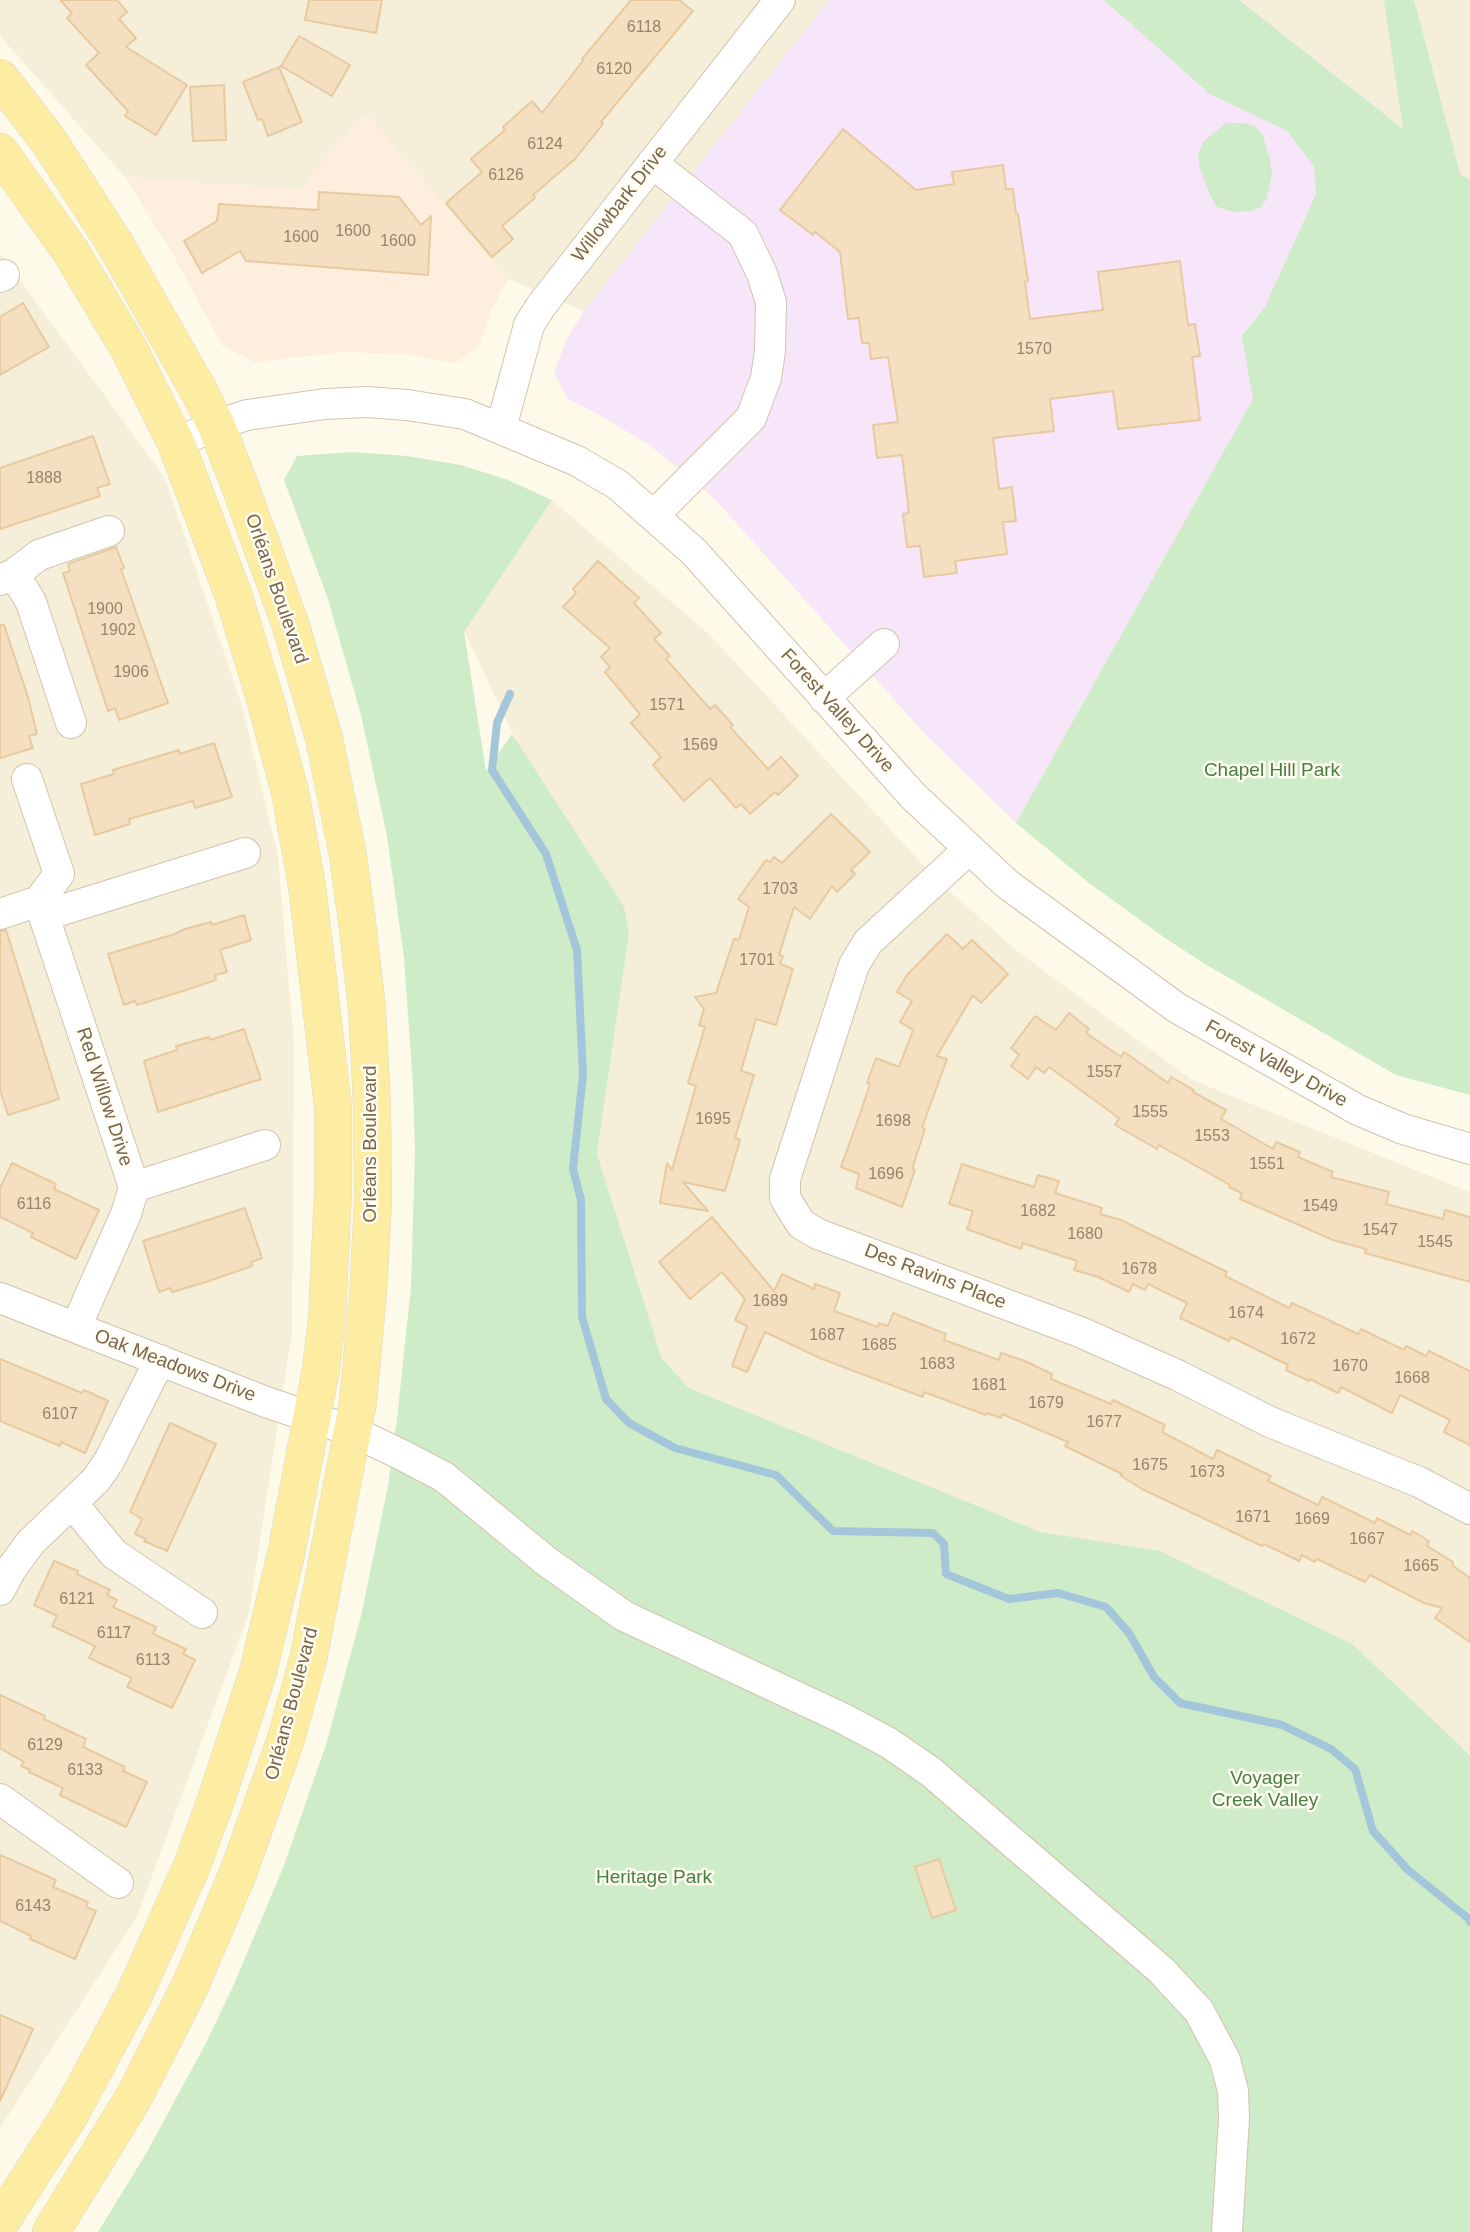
<!DOCTYPE html>
<html>
<head>
<meta charset="utf-8">
<style>
  body { margin:0 }
  canvas { display:block; background:#fdfaea }
</style>
</head>
<body>
<canvas width="1470" height="2232"></canvas>
<script>
const c = document.querySelector('canvas').getContext('2d');
c.lineJoin = 'round';
function fillPath(path, color) { c.fillStyle = color; c.fill(path, 'evenodd'); }
const poly = rows => new Path2D(rows.map(r => 'M' + r).join(''));
function strokePath(path, color, width, dash) { c.strokeStyle = color; c.lineWidth = width; c.lineCap = dash ? 'butt' : 'round'; c.setLineDash(dash || []); c.stroke(path); }
function drawText(font, color, halo, rows, align = 'center') {
  c.font = font + ' Helvetica,sans-serif'; c.lineWidth = 5; c.setLineDash([]); c.textBaseline = 'middle'; c.strokeStyle = halo; c.fillStyle = color; for (const [text, x, y, turn = 0] of rows) {
    c.save(); c.translate(x, y); c.rotate((+turn || 0) * Math.PI / 180); c.textAlign = isNaN(turn) ? turn : align; if (halo) c.strokeText(text, 0, 0); c.fillText(text, 0, 0); c.restore();
  }
}
fillPath(poly([
  [0,0,829,0,584,311,508,279,365,113,300,190,125,177,0,36],
  [1240,0,1470,0,1470,181,1404,129],
  [0,253,165,478,242,706,278,856,294,1046,292,1330,249,1613,137,1917,0,2128],
  [552,500,710,635,938,881,1017,951,1192,1080,1470,1192,1470,1755,1465,1749,1160,1551,1041,1532,689,1388,662,1359,597,1154,629,933,513,734,464,631]
]), '#f5eed8');
fillPath(poly([
  [365,112,508,279,490,312,478,348,455,363,405,354,345,352,255,362,223,347,171,251,125,177,300,190]
]), '#fdeede');
fillPath(poly([
  [829,0,1240,0,1404,129,1016,823,924,733,720,505,697,483,649,445,596,413,568,399,554,373,566,340,584,311]
]), '#f7e6fa');
fillPath(poly([
  [1104,0,1239,0,1403,129,1384,0,1414,0,1460,173,1470,181,1470,1095,1396,1075,1205,964,1165,938,1089,883,1016,823,1253,399,1242,336,1265,307,1316,194,1314,166,1287,131,1210,94],
  [1226,123,1243,123,1255,126,1263,136,1270,160,1272,174,1266,200,1261,207,1251,211,1234,212,1217,207,1210,195,1200,169,1198,155,1203,142],
  [352,452,407,456,461,465,508,480,552,500,464,632,486,771,512,734,624,907,629,933,597,1154,662,1359,689,1388,1041,1532,1160,1551,1352,1644,1470,1755,1470,2232,98,2232,147,2152,207,2041,234,1984,283,1868,326,1745,361,1616,388,1486,397,1419,411,1287,415,1153,413,1086,404,958,387,836,361,715,327,596,284,480,297,456]
]), '#ceecc7');
strokePath(poly([
  [510,694,497,723,492,770,546,854,577,950,583,1074,573,1169,581,1200,582,1317,606,1399,629,1423,675,1448,776,1475,833,1531,933,1533,944,1544,946,1574,1009,1599,1058,1593,1106,1607,1129,1633,1154,1677,1180,1703,1282,1725,1331,1749,1355,1769,1373,1831,1408,1870,1469,1919,1470,1922]
]), '#a3c6da', 8);
const building = poly([
  [60,0,117,0,127,12,119,19,136,38,126,47,187,85,156,135,125,116,128,111,86,65,99,53,67,18,72,13,60,0],
  [309,0,382,0,376,33,305,20,309,0],
  [631,0,679,0,693,11,601,122,603,124,575,159,533,195,535,198,502,226,513,239,492,257,446,203,482,172,471,159,505,130,503,127,532,101,542,113,583,61,582,59,631,0],
  [299,36,350,65,332,96,281,66,299,36],
  [279,67,302,122,268,136,262,119,258,120,243,82,279,67],
  [224,85,226,140,193,141,190,87,224,85],
  [843,129,916,190,954,184,952,172,1003,165,1006,189,1013,189,1016,214,1018,214,1028,281,1025,282,1030,319,1103,310,1098,272,1180,261,1188,325,1195,324,1200,356,1192,357,1200,420,1118,429,1113,391,1050,399,1054,431,993,438,999,489,1012,487,1016,521,1003,522,1007,554,955,561,957,573,924,577,920,546,907,547,903,514,909,513,902,455,877,458,873,425,898,422,888,357,871,359,869,343,862,343,859,318,848,319,840,252,815,232,813,235,780,210,843,129],
  [319,192,399,197,421,225,431,216,428,275,246,261,240,251,202,273,184,241,217,221,219,204,318,210,319,192],
  [23,303,49,347,0,375,0,317,23,303],
  [93,436,110,484,97,488,100,496,0,529,0,468,93,436],
  [116,547,124,568,121,569,168,703,119,720,115,708,108,711,63,573,70,571,68,564,116,547],
  [598,561,639,598,634,603,661,633,654,639,670,656,666,659,710,709,715,705,733,725,730,727,768,769,781,757,798,776,778,795,775,792,750,814,741,804,736,808,710,778,684,801,653,765,661,757,631,723,640,714,605,672,610,667,601,657,610,648,563,607,576,593,573,589,598,561],
  [0,625,4,625,28,697,37,734,29,736,33,748,0,758,0,625],
  [214,743,232,797,195,808,193,801,129,819,130,824,95,835,81,784,114,774,113,770,179,750,180,754,214,743],
  [831,814,870,852,851,870,855,874,837,892,832,886,810,919,794,907,779,955,783,956,780,964,793,969,776,1025,756,1019,741,1071,754,1075,735,1138,740,1140,725,1191,683,1182,708,1211,660,1203,667,1163,672,1170,696,1086,688,1083,705,1027,699,1025,704,1009,695,997,716,993,734,939,739,940,749,907,738,899,766,860,770,862,774,857,782,863,831,814],
  [244,915,251,940,220,950,227,972,215,975,216,980,183,991,137,1005,135,1001,124,1005,108,954,175,934,185,929,211,922,212,925,244,915],
  [6,930,59,1099,8,1115,0,1090,0,931,6,930],
  [947,934,963,949,972,940,1008,974,981,1003,973,995,937,1056,947,1059,922,1128,925,1129,912,1169,915,1170,902,1207,856,1188,859,1174,841,1167,860,1114,870,1084,867,1083,876,1058,899,1067,913,1030,900,1022,912,1001,897,992,907,975,947,934],
  [1069,1013,1089,1029,1086,1033,1121,1057,1124,1052,1168,1083,1171,1077,1194,1090,1193,1092,1226,1110,1221,1119,1273,1149,1276,1142,1300,1152,1298,1157,1333,1172,1331,1177,1389,1192,1386,1204,1443,1219,1445,1210,1470,1217,1470,1282,1365,1253,1366,1249,1333,1240,1240,1199,1242,1193,1229,1187,1230,1185,1159,1145,1157,1149,1115,1125,1119,1118,1049,1067,1044,1073,1036,1067,1028,1079,1011,1066,1019,1055,1011,1048,1035,1016,1056,1030,1069,1013],
  [244,1029,261,1079,158,1112,144,1061,177,1050,176,1046,209,1037,210,1040,244,1029],
  [12,1163,56,1184,54,1189,99,1210,76,1259,31,1237,33,1233,0,1217,0,1188,12,1163],
  [962,1164,1034,1187,1038,1175,1059,1181,1055,1193,1102,1208,1100,1214,1121,1220,1227,1272,1225,1276,1289,1308,1292,1303,1358,1334,1361,1329,1404,1350,1406,1346,1426,1356,1429,1351,1470,1371,1470,1445,1444,1432,1450,1420,1400,1395,1392,1413,1341,1387,1338,1393,1310,1379,1309,1381,1286,1370,1288,1365,1231,1337,1229,1341,1180,1318,1187,1303,1148,1284,1145,1290,1133,1284,1129,1292,1098,1277,1074,1270,1077,1261,1023,1243,1021,1249,967,1229,973,1211,949,1204,962,1164],
  [245,1208,262,1258,251,1262,252,1266,206,1282,172,1292,170,1288,159,1292,143,1241,245,1208],
  [712,1217,774,1291,782,1274,814,1289,815,1284,840,1293,834,1311,878,1327,879,1323,888,1326,893,1313,946,1334,944,1340,999,1360,1001,1353,1025,1361,1052,1374,1051,1379,1111,1404,1113,1400,1165,1425,1162,1432,1213,1459,1217,1450,1271,1476,1268,1481,1318,1505,1322,1497,1375,1523,1377,1518,1410,1535,1412,1531,1429,1541,1427,1546,1453,1562,1452,1565,1470,1578,1470,1642,1435,1618,1442,1608,1424,1603,1370,1575,1365,1582,1317,1559,1315,1562,1302,1555,1299,1561,1264,1544,1262,1546,1142,1489,1121,1476,1122,1474,1065,1446,1068,1442,1002,1414,1001,1418,987,1413,986,1415,924,1392,923,1397,822,1359,765,1332,747,1372,732,1366,747,1326,735,1320,745,1299,722,1272,690,1299,659,1262,712,1217],
  [0,1359,82,1393,84,1390,108,1401,85,1453,61,1442,60,1446,0,1421,0,1359],
  [170,1423,216,1444,167,1551,144,1541,146,1539,135,1534,142,1519,130,1512,170,1423],
  [54,1561,78,1571,77,1574,110,1590,107,1595,117,1600,113,1607,156,1627,153,1634,186,1649,183,1654,195,1660,172,1708,127,1687,132,1678,89,1658,95,1646,52,1626,57,1616,34,1605,54,1561],
  [0,1695,45,1716,44,1719,86,1739,83,1747,125,1767,123,1771,147,1782,126,1827,60,1795,63,1788,29,1772,30,1770,21,1766,24,1762,0,1748,0,1695],
  [0,1855,56,1880,53,1887,88,1902,86,1907,96,1911,75,1959,30,1939,31,1936,0,1921,0,1855],
  [939,1859,956,1910,932,1918,915,1867,939,1859],
  [0,2015,33,2029,0,2101,0,2015]
]);
fillPath(building, '#f4dfc1');
strokePath(building, '#e7caa0', 2);
const minor = poly([
  [652,163,743,234,762,274,771,302,770,351,766,378,751,418,654,515],
  [0,277,4,275],
  [501,428,529,325,541,306,780,0],
  [176,443,216,425,247,415,325,404,367,402,407,405,465,414,577,461,618,485,694,552,914,797,1007,884,1177,1008,1358,1110,1403,1129,1470,1149],
  [14,574,31,602,71,723],
  [0,580,14,574,39,555,109,531],
  [824,698,884,644],
  [27,779,59,874,39,901],
  [969,849,868,942,854,965,785,1179,785,1198,801,1224,818,1234,1080,1332,1177,1375,1270,1422,1419,1482,1470,1509],
  [0,914,39,901,134,1187,126,1214,76,1327],
  [46,915,245,853],
  [134,1187,265,1145],
  [0,1298,266,1402,352,1431,400,1454,444,1477,546,1561,624,1616,842,1718,889,1743,931,1772,1161,1970,1199,2011,1225,2060,1233,2091,1234,2119,1227,2232],
  [72,1503,114,1554,202,1613],
  [0,1590,11,1569,31,1542,96,1480,109,1461,160,1360],
  [0,1799,118,1883]
]);
const major = poly([
  [0,78,48,140,114,242,199,391,216,425,234,470,290,623,324,738,348,855,358,930,367,1007,372,1106,373,1200,368,1294,358,1402,308,1660,286,1739,238,1873,190,1986,134,2097,51,2232],
  [0,152,71,252,129,349,176,443,234,597,266,702,290,792,307,886,333,1107,333,1194,327,1317,321,1369,286,1554,258,1672,216,1800,191,1868,134,1995,69,2116,0,2223]
]);
strokePath(minor, '#d1c4ae', 32);
strokePath(major, '#dcd7d0', 38);
strokePath(minor, '#fff', 30);
strokePath(major, '#fdeda2', 37);
drawText('16px', '#988468', null, [
  ["6118",644,28],
  ["6120",614,70],
  ["6124",545,145],
  ["6126",506,176],
  ["1600",353,232],
  ["1600",301,238],
  ["1600",398,242],
  ["1570",1034,350],
  ["1888",44,479],
  ["1900",105,610],
  ["1902",118,631],
  ["1906",131,673],
  ["1571",667,706],
  ["1569",700,746],
  ["1703",780,890],
  ["1701",757,961],
  ["1557",1104,1073],
  ["1555",1150,1113],
  ["1695",713,1120],
  ["1698",893,1122],
  ["1553",1212,1137],
  ["1551",1267,1165],
  ["1696",886,1175],
  ["6116",34,1205],
  ["1549",1320,1207],
  ["1682",1038,1212],
  ["1547",1380,1231],
  ["1680",1085,1235],
  ["1545",1435,1243],
  ["1678",1139,1270],
  ["1689",770,1302],
  ["1674",1246,1314],
  ["1687",827,1336],
  ["1672",1298,1340],
  ["1685",879,1346],
  ["1683",937,1365],
  ["1670",1350,1367],
  ["1668",1412,1379],
  ["1681",989,1386],
  ["1679",1046,1404],
  ["6107",60,1415],
  ["1677",1104,1423],
  ["1675",1150,1466],
  ["1673",1207,1473],
  ["1671",1253,1518],
  ["1669",1312,1520],
  ["1667",1367,1540],
  ["1665",1421,1567],
  ["6121",77,1600],
  ["6117",114,1634],
  ["6113",153,1661],
  ["6129",45,1746],
  ["6133",85,1771],
  ["6143",33,1907]
]);
drawText('19px', '#7a654b', '#fffcf1', [
  ["Willowbark Drive",620,204,-52],
  ["Orléans Boulevard",276,589,71],
  ["Forest Valley Drive",837,711,48],
  ["Forest Valley Drive",1276,1064,29],
  ["Red Willow Drive",104,1097,72],
  ["Orléans Boulevard",371,1144,-90],
  ["Des Ravins Place",935,1277,21],
  ["Oak Meadows Drive",175,1366,21],
  ["Orléans Boulevard",292,1704,-75]
]);
drawText('19px', '#488042', '#fffcf1', [
  ["Chapel Hill Park",1272,771],
  ["Voyager",1265,1779],
  ["Creek Valley",1265,1801],
  ["Heritage Park",654,1878]
]);
</script>
</body>
</html>
